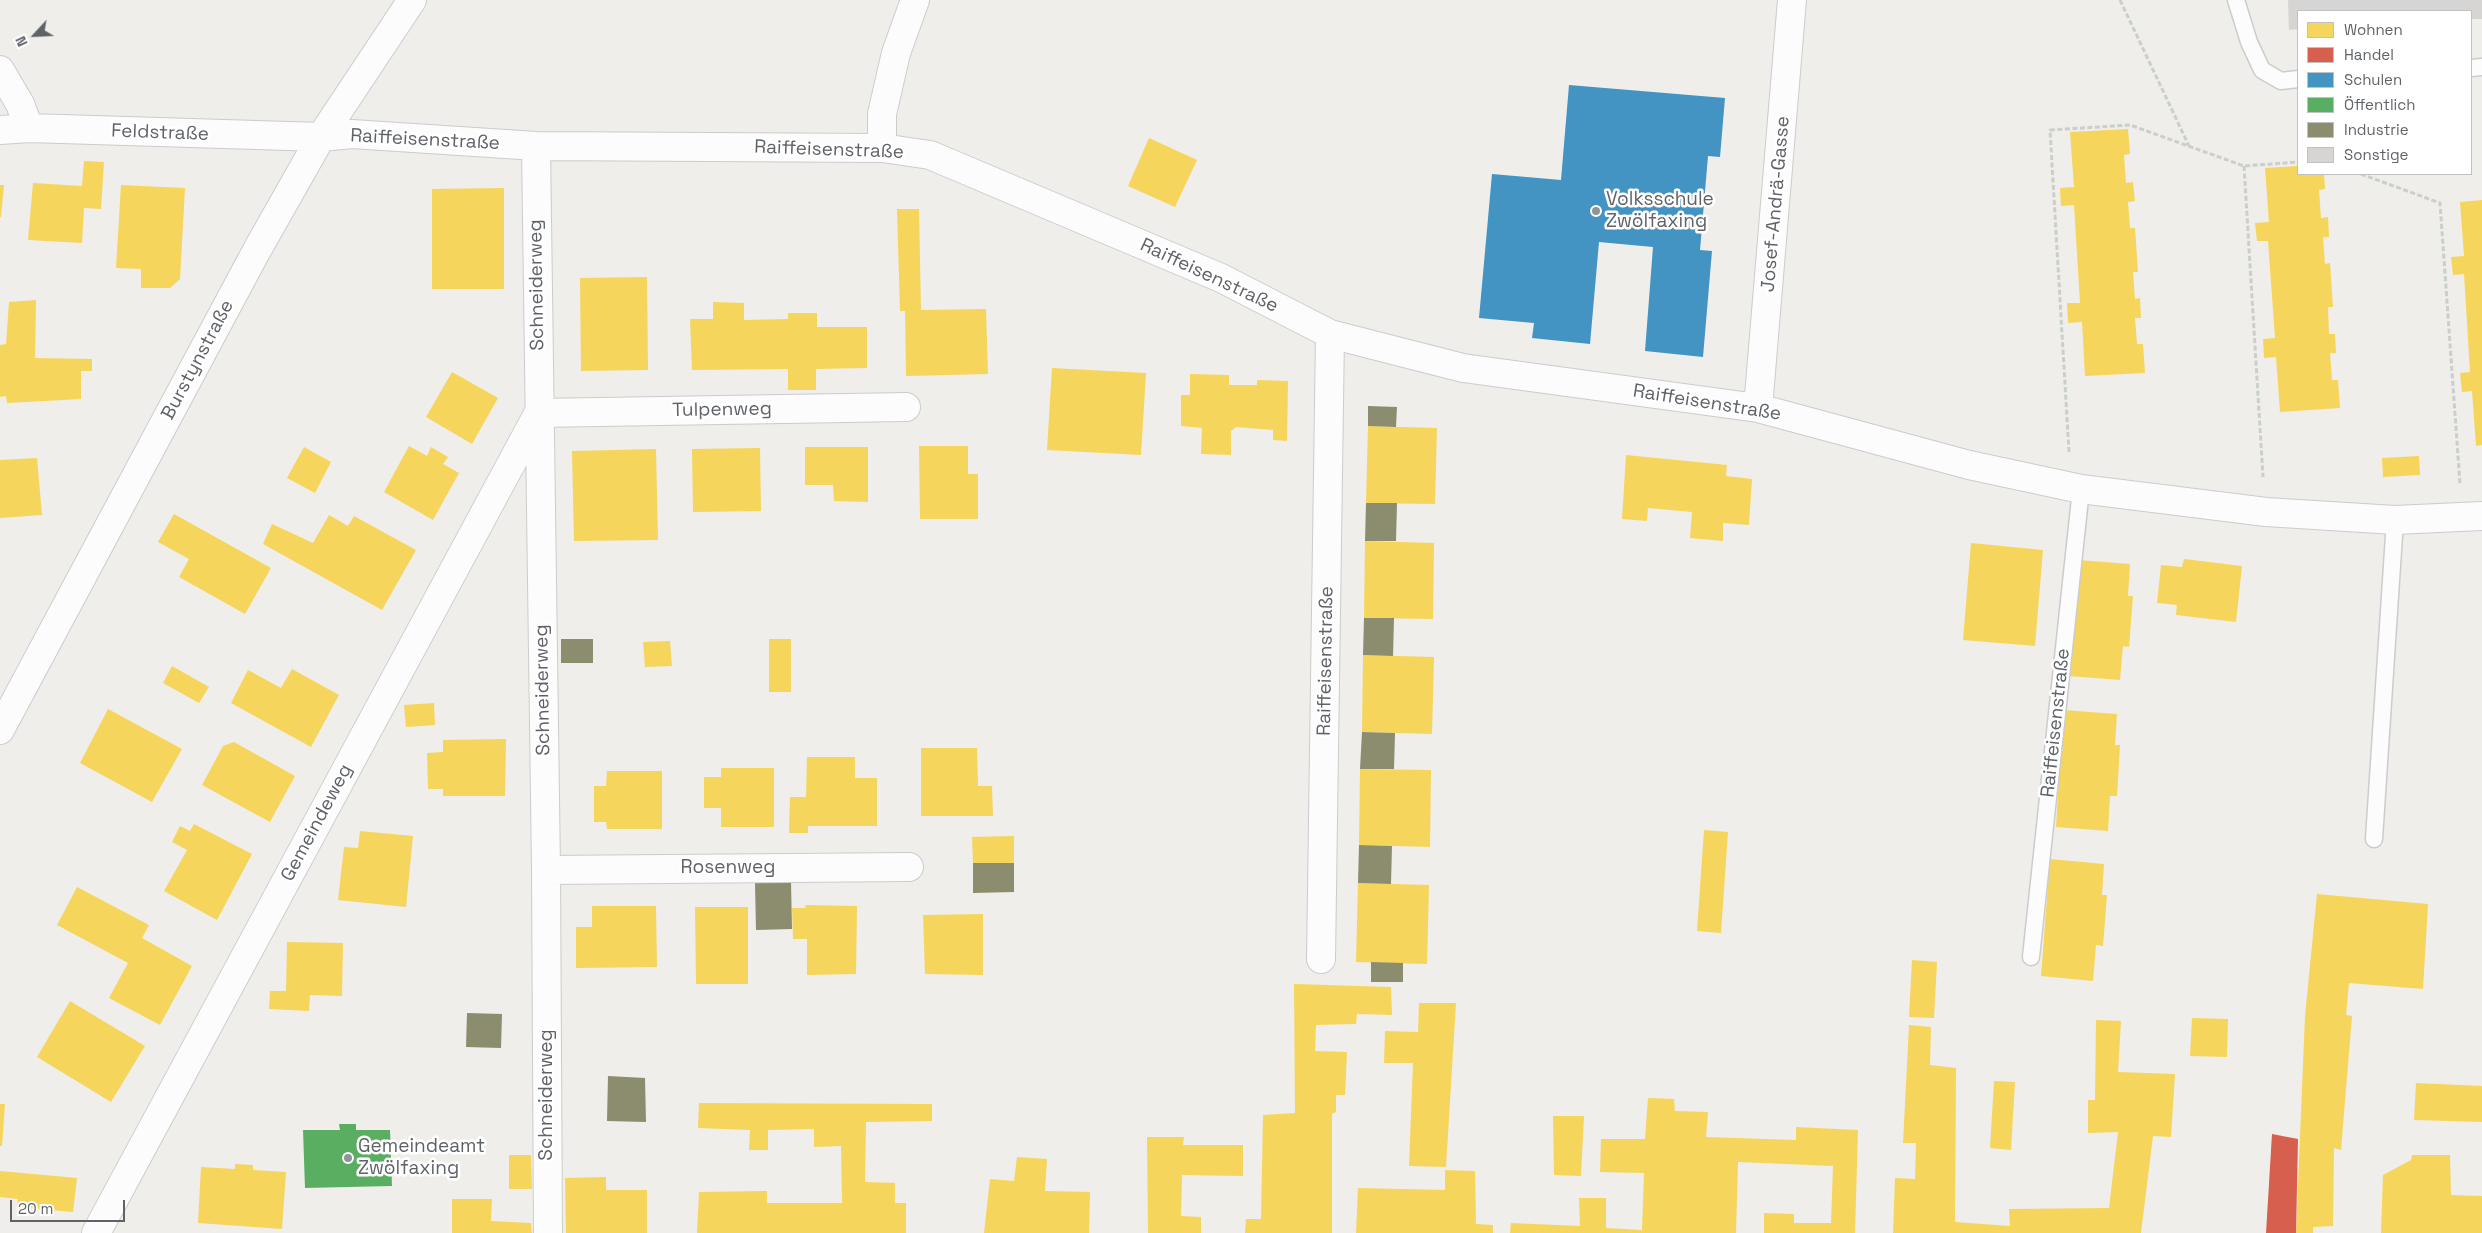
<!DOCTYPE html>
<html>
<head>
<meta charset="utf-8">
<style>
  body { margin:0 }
  #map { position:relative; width:2482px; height:1233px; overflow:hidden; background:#efeeea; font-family:"Space Grotesk",sans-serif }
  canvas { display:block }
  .legend { position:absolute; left:2297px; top:10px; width:175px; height:165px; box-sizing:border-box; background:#fff; border:1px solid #bfc1c3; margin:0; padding:6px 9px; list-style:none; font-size:15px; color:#5f6368 }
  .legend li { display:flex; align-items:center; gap:10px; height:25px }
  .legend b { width:25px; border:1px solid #bfc1c3 }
  .north { position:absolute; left:10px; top:10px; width:50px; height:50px; -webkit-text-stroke:4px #fff; paint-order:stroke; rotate:245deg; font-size:14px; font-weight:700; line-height:20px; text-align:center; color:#5f6368 }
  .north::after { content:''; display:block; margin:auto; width:18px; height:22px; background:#5f6368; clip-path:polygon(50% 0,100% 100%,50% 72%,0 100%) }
  .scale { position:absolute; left:10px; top:1200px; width:115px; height:22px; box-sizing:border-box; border:2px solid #5f6368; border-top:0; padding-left:6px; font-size:15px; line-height:18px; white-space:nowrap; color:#5f6368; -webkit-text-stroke:4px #fff; paint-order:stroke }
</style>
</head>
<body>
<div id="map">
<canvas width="2482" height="1233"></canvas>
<ul class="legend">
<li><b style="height:14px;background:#f6d55c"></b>Wohnen</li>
<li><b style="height:14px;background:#d6604d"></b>Handel</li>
<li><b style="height:14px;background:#4393c3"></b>Schulen</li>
<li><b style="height:14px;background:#5aae61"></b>Öffentlich</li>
<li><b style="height:14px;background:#8c8c6e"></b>Industrie</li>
<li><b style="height:14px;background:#d6d5d3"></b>Sonstige</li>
</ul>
<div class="north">N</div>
<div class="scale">20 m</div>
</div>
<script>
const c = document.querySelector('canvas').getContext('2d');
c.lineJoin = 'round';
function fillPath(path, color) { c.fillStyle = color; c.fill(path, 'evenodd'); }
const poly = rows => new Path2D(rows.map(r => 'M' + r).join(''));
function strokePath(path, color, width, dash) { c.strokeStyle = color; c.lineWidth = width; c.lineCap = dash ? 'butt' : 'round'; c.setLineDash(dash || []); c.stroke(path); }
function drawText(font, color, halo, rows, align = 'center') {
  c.font = font + ' "Space Grotesk",sans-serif'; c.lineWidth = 5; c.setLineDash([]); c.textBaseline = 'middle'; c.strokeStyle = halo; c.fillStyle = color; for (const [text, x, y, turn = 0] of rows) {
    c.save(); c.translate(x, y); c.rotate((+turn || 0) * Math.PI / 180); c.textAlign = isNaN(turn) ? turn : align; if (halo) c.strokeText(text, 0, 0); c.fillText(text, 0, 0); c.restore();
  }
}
fillPath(poly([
  [2128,129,2130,154,2124,155,2126,183,2133,182,2135,201,2128,202,2130,228,2135,228,2138,272,2133,272,2135,299,2140,298,2141,318,2135,318,2137,344,2143,344,2145,373,2085,376,2082,322,2068,323,2067,303,2080,303,2074,205,2061,206,2060,188,2074,187,2070,132],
  [1149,138,1197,160,1175,207,1128,186],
  [84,161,104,162,101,209,84,208,82,243,28,240,33,183,82,186],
  [2298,166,2298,174,2324,174,2325,189,2319,190,2321,218,2328,217,2329,237,2323,237,2325,264,2330,263,2333,307,2328,307,2329,334,2335,334,2336,353,2330,353,2332,380,2338,380,2340,408,2280,412,2276,357,2264,358,2263,339,2275,338,2268,241,2257,241,2255,223,2269,222,2265,168],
  [0,185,4,185,1,217,0,217],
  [121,185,185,188,180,279,170,288,141,288,141,269,116,268],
  [504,188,504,289,432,289,432,189],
  [2482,200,2482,445,2476,446,2472,391,2462,392,2460,373,2470,372,2464,274,2453,275,2451,257,2464,256,2460,202],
  [897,209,919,209,921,310,986,309,988,374,906,376,905,311,900,311],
  [647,277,648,370,581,371,580,278],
  [36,300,35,358,92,359,92,371,81,371,81,399,7,403,6,396,0,397,0,345,6,344,9,302],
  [713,302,744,303,744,320,788,319,788,313,817,313,817,327,867,327,867,368,816,369,816,390,788,390,788,369,692,370,690,319,713,319],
  [1052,368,1146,373,1141,455,1047,450],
  [452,372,498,398,472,444,426,417],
  [1190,374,1229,375,1229,385,1257,385,1257,380,1288,381,1287,441,1273,440,1273,430,1236,427,1231,431,1231,455,1201,454,1202,428,1181,426,1181,395,1190,395],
  [1368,426,1437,428,1435,504,1366,503],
  [409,446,427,456,431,447,448,457,443,464,459,473,433,520,384,492],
  [919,446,968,446,968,474,978,474,978,519,920,519],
  [304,447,331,462,315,493,287,478],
  [805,447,868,447,868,502,834,501,833,485,805,485],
  [760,448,761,511,693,512,692,449],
  [656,449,658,540,574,541,572,451],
  [1626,455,1727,465,1726,476,1752,479,1749,525,1723,523,1723,541,1690,538,1692,512,1648,508,1647,521,1622,519],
  [2419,456,2420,475,2383,477,2382,458],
  [37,458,42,515,0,518,0,460],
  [174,514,271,568,245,614,179,577,189,559,158,542],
  [329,515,348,526,354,516,416,550,382,610,263,544,272,524,313,543],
  [1365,541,1434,543,1433,619,1364,618],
  [1971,543,2043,550,2035,646,1963,640],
  [2184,559,2242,566,2236,622,2176,615,2177,605,2157,603,2161,565,2182,567],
  [2078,560,2130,564,2128,596,2133,596,2129,647,2123,646,2120,680,2069,676],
  [769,639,791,639,791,692,769,692],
  [670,641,672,666,645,667,643,642],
  [1363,655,1434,657,1432,734,1362,732],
  [172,666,209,687,199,703,163,683],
  [292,669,339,695,311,747,231,703,248,670,281,688],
  [434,703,435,725,406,727,404,705],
  [108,709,182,749,152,802,80,763],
  [2063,710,2117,714,2115,745,2120,745,2117,796,2110,796,2108,831,2056,827],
  [506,739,505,796,443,796,443,789,428,789,427,753,443,752,443,740],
  [234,742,295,776,270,822,202,785,223,746],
  [921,748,977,748,978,786,992,786,993,816,921,816],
  [807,757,855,757,855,778,877,778,877,826,808,826,808,833,789,833,790,797,806,797],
  [721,768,774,768,774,827,721,827,721,808,704,808,704,777,721,777],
  [1360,769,1431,770,1430,847,1359,845],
  [607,771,662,771,662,829,607,829,606,822,594,822,594,786,606,786],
  [194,824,252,854,217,920,164,891,187,850,172,842,180,826,190,831],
  [1704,830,1728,832,1721,933,1697,931],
  [360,831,413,836,406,907,338,900,344,847,358,848],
  [1014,836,1014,863,973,863,972,837],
  [2050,859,2104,864,2102,895,2107,895,2103,946,2096,945,2093,981,2041,976],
  [1358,883,1429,885,1427,964,1356,962],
  [77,887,149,925,142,938,192,966,160,1025,109,998,128,963,57,925],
  [2317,894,2428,904,2423,989,2349,983,2346,1015,2352,1016,2341,1150,2334,1148,2333,1226,2313,1227,2313,1233,2296,1233,2305,1016],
  [806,905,857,906,856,974,807,975,807,939,793,939,792,908,805,908],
  [592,906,656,906,657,967,576,968,576,927,592,927],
  [695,907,748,907,748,984,696,984],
  [983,914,983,975,925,974,923,915],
  [287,942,343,943,342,996,310,995,309,1011,269,1009,270,991,286,991],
  [1912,960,1937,962,1934,1018,1909,1017],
  [1294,984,1391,987,1392,1015,1357,1014,1356,1024,1316,1025,1315,1051,1347,1052,1345,1095,1336,1095,1336,1112,1332,1114,1332,1233,1245,1233,1246,1219,1261,1219,1263,1115,1295,1113],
  [70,1001,145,1046,111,1102,37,1057],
  [1419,1003,1456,1003,1446,1167,1409,1166,1413,1063,1384,1063,1385,1031,1418,1032],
  [2192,1018,2228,1019,2227,1057,2190,1056],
  [2096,1020,2121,1021,2118,1072,2175,1074,2171,1137,2153,1136,2141,1233,1893,1233,1895,1178,1915,1179,1916,1143,1903,1143,1909,1025,1931,1027,1930,1065,1956,1068,1955,1222,2010,1226,2009,1209,2109,1208,2118,1132,2088,1133,2088,1100,2095,1100],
  [1994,1081,2015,1082,2011,1150,1990,1148],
  [2416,1083,2482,1086,2482,1122,2414,1120],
  [1648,1098,1674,1099,1675,1111,1708,1112,1706,1137,1796,1140,1796,1127,1858,1130,1855,1233,1764,1233,1764,1213,1794,1214,1794,1223,1831,1223,1833,1166,1738,1162,1736,1233,1510,1233,1511,1223,1580,1226,1579,1198,1606,1198,1606,1228,1642,1230,1644,1173,1600,1172,1601,1139,1645,1139],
  [699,1103,932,1104,932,1121,866,1122,865,1182,895,1183,895,1203,906,1203,906,1233,697,1233,699,1192,767,1191,767,1203,842,1203,841,1146,814,1147,814,1129,768,1130,768,1150,749,1150,750,1130,698,1128],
  [0,1104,5,1104,2,1146,0,1146],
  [1553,1116,1584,1116,1581,1176,1554,1175],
  [1147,1137,1184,1137,1183,1145,1243,1145,1243,1176,1182,1175,1181,1216,1201,1217,1201,1233,1148,1233],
  [509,1155,531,1155,532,1189,509,1189],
  [2412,1155,2450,1155,2451,1195,2482,1196,2482,1233,2381,1233,2383,1175,2411,1160],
  [1017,1157,1047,1159,1045,1191,1090,1192,1089,1233,984,1233,990,1179,1014,1181],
  [235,1164,253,1165,253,1170,286,1172,282,1229,198,1223,201,1167,235,1169],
  [1445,1170,1475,1171,1476,1224,1493,1225,1493,1233,1356,1233,1358,1188,1445,1190],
  [0,1171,77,1178,73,1212,17,1207,18,1199,0,1197],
  [606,1177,606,1190,647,1190,647,1233,566,1233,565,1178],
  [452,1199,492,1199,491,1221,531,1223,532,1233,452,1233]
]), '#f6d55c');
fillPath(poly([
  [2272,1134,2298,1139,2296,1233,2266,1233]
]), '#d6604d');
fillPath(poly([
  [1569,85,1725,98,1720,157,1708,156,1700,250,1712,251,1703,357,1645,351,1653,247,1599,242,1590,344,1532,338,1534,323,1479,318,1492,174,1561,180]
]), '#4393c3');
fillPath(poly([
  [339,1124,356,1124,356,1130,390,1130,392,1186,305,1188,303,1130,340,1130]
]), '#5aae61');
fillPath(poly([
  [1368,406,1397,407,1396,427,1368,426],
  [1366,503,1397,503,1396,541,1365,541],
  [1364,618,1394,618,1393,656,1363,655],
  [561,639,593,639,593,663,561,663],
  [1362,732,1395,733,1394,769,1360,769],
  [1359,845,1392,846,1391,884,1358,883],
  [973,863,1014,863,1014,892,973,893],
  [791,882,792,929,756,930,755,883],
  [1371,962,1403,963,1403,982,1371,982],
  [467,1013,502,1014,501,1048,466,1047],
  [608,1076,645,1078,646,1122,607,1121]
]), '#8c8c6e');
fillPath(poly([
  [2288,0,2482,0,2482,19,2471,19,2471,11,2298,11,2298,29,2289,30]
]), '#d6d5d3');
const service = poly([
  [2236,0,2249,42,2262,70,2281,81,2298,79],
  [2471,68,2482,67],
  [2374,839,2395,520],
  [2031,957,2081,489]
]);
const minor = poly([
  [0,70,20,104,29,128],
  [0,130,29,128,321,137,352,134,536,146,882,148,930,155,1221,278,1330,334,1463,368,1758,408,1969,465,2081,489,2266,512,2395,520,2482,516],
  [536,146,546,870,548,1233],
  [882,148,882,114,896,53,915,0],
  [1758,408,1792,0],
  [538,413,906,407],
  [0,730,257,250,321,137,412,0],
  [546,870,909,867],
  [1321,959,1330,334],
  [96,1233,538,414]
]);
strokePath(service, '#cbcccc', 19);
strokePath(minor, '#cbcccc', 30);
strokePath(poly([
  [2120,0,2190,148],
  [2244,166,2263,477],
  [2361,174,2440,203,2460,484],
  [2069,452,2050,130,2130,125,2244,166,2298,162]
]), '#cacfcc', 3, [5, 2.5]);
strokePath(service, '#fdfcfc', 16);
strokePath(minor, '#fdfcfc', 28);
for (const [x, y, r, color] of [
  [1596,211,5,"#919496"],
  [348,1158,5,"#919496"]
]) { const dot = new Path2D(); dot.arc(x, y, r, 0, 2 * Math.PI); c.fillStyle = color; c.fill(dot); strokePath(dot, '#fff', 2); }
drawText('19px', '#5f6368', '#fff', [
  ["Feldstraße",160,133,2],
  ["Raiffeisenstraße",425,140,3],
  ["Raiffeisenstraße",829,150,2],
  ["Josef-Andrä-Gasse",1776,204,-85],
  ["Raiffeisenstraße",1209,276,25],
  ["Schneiderweg",537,285,-91],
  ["Burstynstraße",198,360,-62],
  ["Raiffeisenstraße",1707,403,9],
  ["Tulpenweg",722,410,-1],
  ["Raiffeisenstraße",1326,661,-89],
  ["Schneiderweg",543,690,-91],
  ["Raiffeisenstraße",2056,723,-84],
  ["Gemeindeweg",317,823,-62],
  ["Rosenweg",728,868],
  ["Schneiderweg",547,1095,-90]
]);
drawText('19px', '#5f6368', '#fff', [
  ["Volksschule",1606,200],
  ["Zwölfaxing",1606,222],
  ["Gemeindeamt",358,1147],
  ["Zwölfaxing",358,1169]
], 'left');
</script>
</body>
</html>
